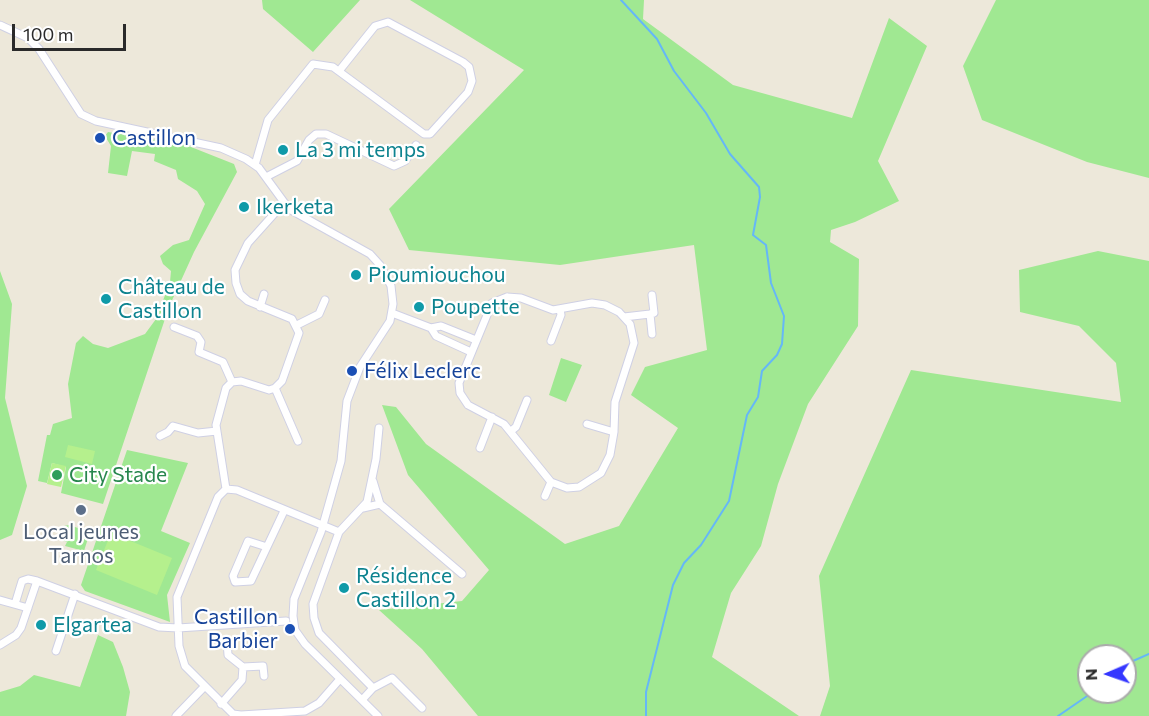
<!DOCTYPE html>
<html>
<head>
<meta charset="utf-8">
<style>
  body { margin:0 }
  #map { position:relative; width:1149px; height:716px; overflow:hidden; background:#ede8da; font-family:Commissioner,sans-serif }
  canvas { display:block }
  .north { position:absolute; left:1077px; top:644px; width:60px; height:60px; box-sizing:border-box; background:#fff; border:2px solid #aaa; border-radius:50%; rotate:268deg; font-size:16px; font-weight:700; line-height:24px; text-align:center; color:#2a2a2a }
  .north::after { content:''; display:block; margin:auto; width:21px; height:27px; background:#3537ff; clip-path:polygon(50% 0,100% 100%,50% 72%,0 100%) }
  .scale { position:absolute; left:12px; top:24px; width:114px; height:27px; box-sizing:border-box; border:3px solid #2a2a2a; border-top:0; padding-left:8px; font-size:18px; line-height:21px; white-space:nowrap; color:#2a2a2a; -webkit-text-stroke:4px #fff; paint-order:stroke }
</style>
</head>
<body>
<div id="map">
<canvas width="1149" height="716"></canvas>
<div class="north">N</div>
<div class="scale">100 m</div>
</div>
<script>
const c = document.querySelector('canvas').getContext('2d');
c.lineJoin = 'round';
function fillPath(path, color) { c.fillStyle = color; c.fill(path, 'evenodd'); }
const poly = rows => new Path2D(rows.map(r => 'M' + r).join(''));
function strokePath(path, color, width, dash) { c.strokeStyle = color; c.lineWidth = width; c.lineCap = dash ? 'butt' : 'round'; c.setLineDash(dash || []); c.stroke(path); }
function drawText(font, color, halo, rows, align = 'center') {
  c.font = font + ' Commissioner,sans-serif'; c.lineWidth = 4.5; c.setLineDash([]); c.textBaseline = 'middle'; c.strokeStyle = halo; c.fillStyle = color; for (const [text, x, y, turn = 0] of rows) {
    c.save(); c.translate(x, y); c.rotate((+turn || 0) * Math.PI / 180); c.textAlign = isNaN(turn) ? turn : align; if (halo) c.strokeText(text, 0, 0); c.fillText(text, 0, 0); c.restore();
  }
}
fillPath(poly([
  [262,0,360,0,313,52,263,9],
  [410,0,644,0,643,19,733,85,852,118,889,18,927,46,878,161,899,201,855,222,831,230,830,242,859,259,858,326,808,404,778,484,761,546,731,593,712,657,799,716,478,716,422,649,379,610,462,601,489,570,408,475,382,405,396,407,426,444,565,544,619,526,678,428,631,395,645,367,707,350,694,245,560,265,409,250,389,209,524,70],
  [996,0,1149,0,1149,178,1087,162,982,120,963,66],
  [108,132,186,145,234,164,237,172,194,252,169,307,103,504,61,493,66,467,52,463,47,483,38,481,47,435,50,435,53,424,72,418,68,384,76,343,83,336,93,344,108,348,145,334,156,319,170,282,171,271,163,264,160,256,173,245,189,240,205,204,197,191,178,179,176,170,154,161,155,154,132,151,127,176,108,173,111,146,105,136],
  [1098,251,1149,261,1149,716,820,716,830,686,819,576,911,370,1121,402,1116,363,1079,326,1020,312,1019,270],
  [1089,656,1125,656,1125,692,1089,692],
  [0,271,12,304,5,398,27,486,12,535,0,540],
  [561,358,582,365,566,402,549,395],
  [127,450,188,463,161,531,190,543,167,595,170,622,85,591,81,585],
  [69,525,90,532,84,551,65,546,67,542,60,539,64,526],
  [98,635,113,642,123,667,130,692,126,716,0,716,0,692,20,686,34,675,80,687]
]), '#a0e892');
fillPath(poly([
  [68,445,95,451,92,464,65,457],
  [52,463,66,466,61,487,47,484],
  [111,533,172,558,157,595,96,570]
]), '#b5f08d');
strokePath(poly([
  [621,0,657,39,674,71,706,113,730,154,759,187,760,197,753,235,766,245,771,283,784,316,782,344,777,355,762,371,758,397,747,415,729,501,701,545,684,563,673,585,646,692,646,716],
  [1125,668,1133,661,1149,654],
  [1058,716,1093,692]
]), '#65b7f7', 2);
const street = poly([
  [0,25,28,38,39,49,81,114,96,121,221,148,246,159,259,168,289,209,370,254,380,265,391,286,393,304,390,321,360,367,347,401,341,461,321,532,294,599,293,616,295,630,305,644,378,716],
  [255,165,268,120,313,64,333,67,424,134,430,134,468,92,472,81,469,67,463,62,388,22,375,26,339,71],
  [266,177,297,161,309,140,316,134,326,134,394,166,405,161,416,145],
  [507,297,521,298,553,310,592,303,605,305,619,312,630,324,634,343,615,402,614,432,610,455,601,473,579,487,567,488,551,482,504,424,468,405,460,393,459,383,492,303,507,297],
  [260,307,264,294],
  [392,313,431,328,436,336,471,352],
  [650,314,654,313,652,295],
  [624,317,650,314,652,334],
  [297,325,319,314,325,300],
  [174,327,197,336,201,342,199,352,223,362,232,382],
  [431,328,441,326,476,340],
  [551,341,561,315,560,309],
  [275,388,298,441],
  [587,424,614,432],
  [511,431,516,427,527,400],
  [160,436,168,432,173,426,198,433,217,431],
  [480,448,492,417],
  [226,489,216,425,226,388,232,382,241,381,269,390,275,388,282,381,299,333,292,319,248,301,240,294,236,283,235,270,248,243,283,204],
  [545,496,551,482],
  [380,504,462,574],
  [363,508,380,504,373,481],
  [339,532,237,490,226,489,218,497,177,597,179,646,185,666,233,714,241,715,305,711,319,703,340,679],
  [339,532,313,604,314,618,319,633,373,688],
  [339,532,367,502,376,459,379,428],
  [267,547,248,541,233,576,235,582,251,581,267,547,284,511],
  [37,581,159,627,178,628,286,621],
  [0,600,28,608],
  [227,641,228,655,243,667,263,666,264,676],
  [0,645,16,635,21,628,37,581,28,579,22,581,15,604],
  [56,651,75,594],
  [362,700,373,688,392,678,422,708],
  [221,704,242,680,243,667],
  [176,716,204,687]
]);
strokePath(street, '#cfd0e4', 9);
strokePath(street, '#fff', 7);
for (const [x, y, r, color] of [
  [100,138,6,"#1a4fb4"],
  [283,150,6,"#0f9aa8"],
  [244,207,6,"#0f9aa8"],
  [356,275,6,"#0f9aa8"],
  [106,299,6,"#0f9aa8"],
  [419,307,6,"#0f9aa8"],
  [352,371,6,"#1a4fb4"],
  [57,475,6,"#2e9e5b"],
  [81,510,6,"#5c6f8a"],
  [344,588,6,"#0f9aa8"],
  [41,625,6,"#0f9aa8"],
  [290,629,6,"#1a4fb4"]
]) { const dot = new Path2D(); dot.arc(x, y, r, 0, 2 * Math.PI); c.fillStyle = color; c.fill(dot); strokePath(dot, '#fff', 2); }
drawText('21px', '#164399', '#fff', [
  ["Castillon",112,138],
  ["Félix Leclerc",364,371],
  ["Castillon",278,617,"right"],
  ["Barbier",278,641,"right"]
], 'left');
drawText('21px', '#0d838f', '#fff', [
  ["La 3 mi temps",295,150],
  ["Ikerketa",256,207],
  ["Pioumiouchou",368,275],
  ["Château de",118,287],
  ["Castillon",118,311],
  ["Poupette",431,307],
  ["Résidence",356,576],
  ["Castillon 2",356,600],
  ["Elgartea",53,625]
], 'left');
drawText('21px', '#27864d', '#fff', [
  ["City Stade",69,475]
], 'left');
drawText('21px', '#4e5e75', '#fff', [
  ["Local jeunes",81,532],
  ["Tarnos",81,556]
]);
</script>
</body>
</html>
